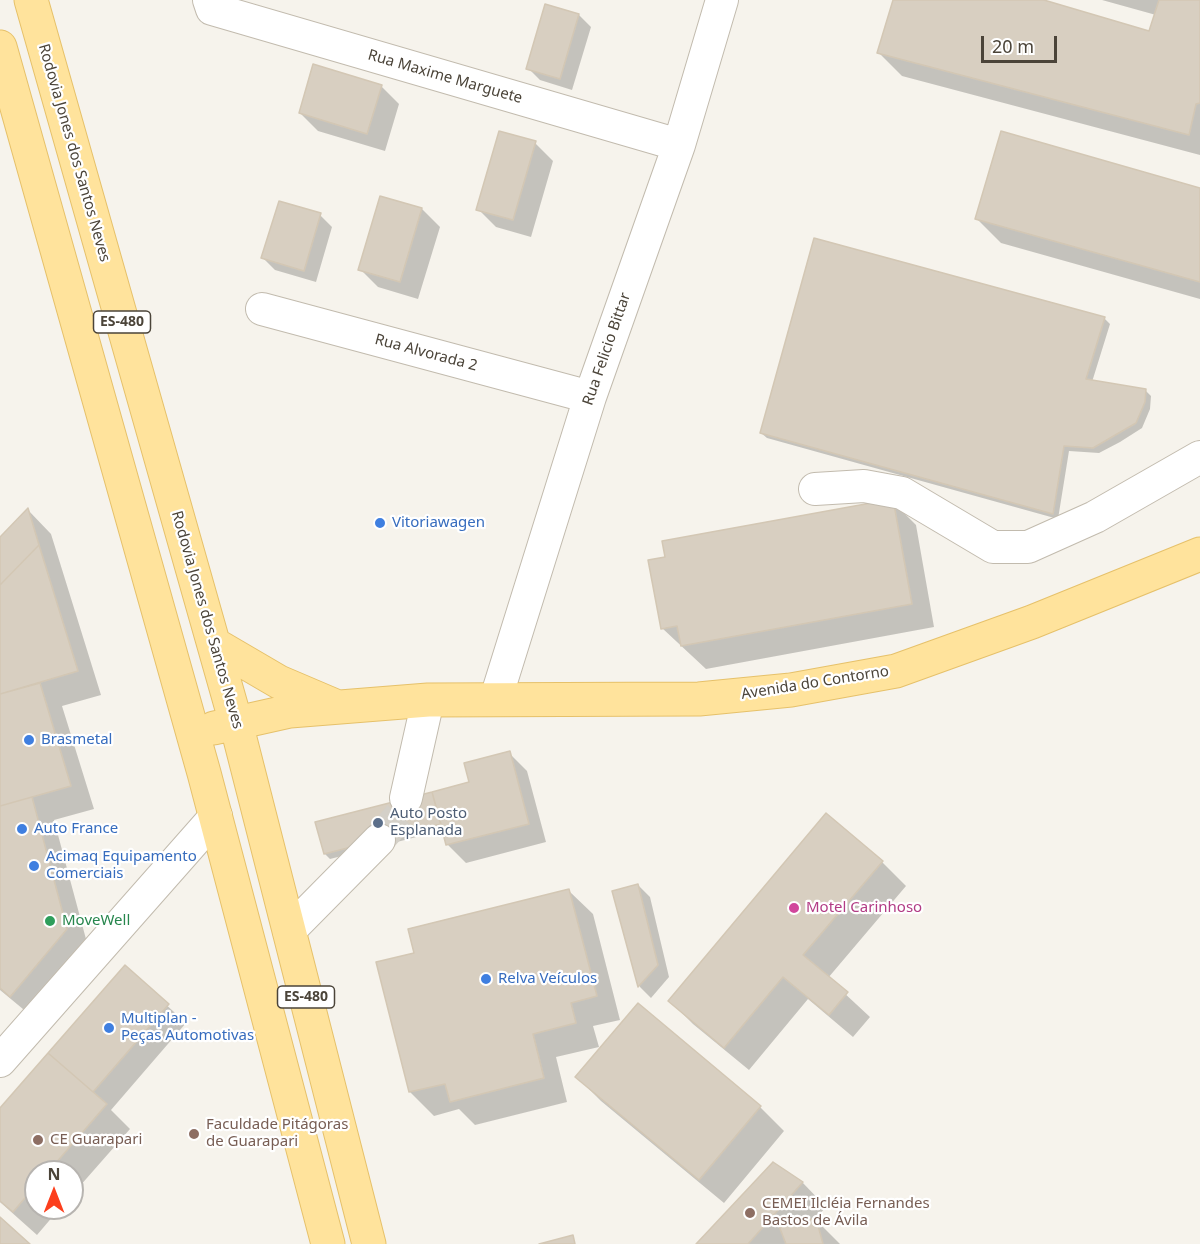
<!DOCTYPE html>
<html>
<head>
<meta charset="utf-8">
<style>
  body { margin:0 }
  #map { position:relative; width:1200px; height:1244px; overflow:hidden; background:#f6f3ec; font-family:"Noto Sans",sans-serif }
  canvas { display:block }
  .north { position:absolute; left:24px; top:1160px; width:60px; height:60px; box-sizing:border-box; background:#fff; border:2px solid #b7b4b0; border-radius:50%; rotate:0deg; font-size:16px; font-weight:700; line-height:24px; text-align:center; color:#4b4439 }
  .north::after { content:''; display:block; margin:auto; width:21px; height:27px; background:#fc3f1d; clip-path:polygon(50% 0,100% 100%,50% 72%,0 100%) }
  .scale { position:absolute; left:981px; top:36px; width:76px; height:27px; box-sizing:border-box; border:3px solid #4b4439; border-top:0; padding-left:8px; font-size:18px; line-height:21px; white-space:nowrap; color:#4b4439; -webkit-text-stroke:4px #fff; paint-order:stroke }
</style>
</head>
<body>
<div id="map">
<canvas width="1200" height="1244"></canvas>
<div class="north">N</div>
<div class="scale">20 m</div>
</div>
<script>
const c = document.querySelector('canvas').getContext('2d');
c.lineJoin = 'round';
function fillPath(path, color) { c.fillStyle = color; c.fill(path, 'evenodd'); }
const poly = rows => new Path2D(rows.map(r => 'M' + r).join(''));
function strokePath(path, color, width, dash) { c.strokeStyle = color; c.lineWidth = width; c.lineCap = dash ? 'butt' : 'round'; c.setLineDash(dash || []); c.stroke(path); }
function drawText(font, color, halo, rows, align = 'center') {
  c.font = font + ' "Noto Sans",sans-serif'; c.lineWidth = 4.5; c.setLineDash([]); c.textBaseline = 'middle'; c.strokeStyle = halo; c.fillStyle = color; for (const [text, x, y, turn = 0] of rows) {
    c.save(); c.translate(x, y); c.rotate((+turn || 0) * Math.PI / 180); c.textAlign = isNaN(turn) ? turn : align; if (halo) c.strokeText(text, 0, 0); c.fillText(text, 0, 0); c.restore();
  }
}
fillPath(poly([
  [894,0,1039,0,1150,33,1156,15,1102,0,1200,0,1200,155,902,76,878,52],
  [579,15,591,27,572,90,540,80,528,68],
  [381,86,399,104,385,151,318,131,300,113],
  [535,143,553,161,531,237,496,227,478,209],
  [1200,190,1200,299,1001,243,977,219],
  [422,209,440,227,418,299,378,287,360,269],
  [320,215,332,227,316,282,275,270,263,258],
  [1104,318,1110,324,1092,382,1145,390,1151,396,1150,409,1142,428,1120,442,1099,453,1069,451,1058,519,767,438,761,433],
  [892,501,916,525,934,627,706,669,662,628],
  [28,510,51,534,101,695,62,706,94,809,54,820,90,954,35,1019,0,990,0,539],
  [509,753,527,771,546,842,466,863,448,845,444,830,330,859,325,854,471,783],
  [882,862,906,886,828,978,870,1017,853,1037,808,999,749,1070,693,1024,670,1001],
  [638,885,650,897,669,977,651,998,640,987,614,892],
  [569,891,593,914,620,1020,593,1026,599,1047,556,1057,567,1102,475,1125,459,1109,434,1116,410,1092,416,954],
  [125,967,186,1023,111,1110,130,1129,72,1195,72,1172,36,1172,36,1208,60,1208,37,1235,0,1202,0,1110],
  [577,1077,760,1107,784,1131,724,1203,601,1101],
  [774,1164,803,1183,826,1207,815,1219,840,1244,700,1244]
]), '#0003');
const building = poly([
  [893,0,1044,0,1149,31,1159,0,1200,0,1200,103,1196,104,1189,135,877,53,893,0],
  [545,4,579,14,560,79,526,69,545,4],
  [313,64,382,85,367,134,299,113,313,64],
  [499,131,536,141,513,220,476,210,499,131],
  [1001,131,1200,188,1200,282,975,219,1001,131],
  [380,196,422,208,400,282,358,270,380,196],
  [279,201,321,213,304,271,261,258,279,201],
  [814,238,1105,317,1086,379,1146,389,1145,402,1136,423,1093,448,1064,446,1053,514,760,433,814,238],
  [893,499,912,604,681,646,677,626,661,629,648,560,665,557,662,541,893,499],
  [28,508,39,545,0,585,0,537,28,508],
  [39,545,78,671,0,694,0,585,39,545],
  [40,683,71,786,0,806,0,694,40,683],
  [510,751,529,824,446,845,432,792,469,782,464,763,510,751],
  [432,792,441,824,324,854,315,822,432,792],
  [32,797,67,929,10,997,0,988,0,806,32,797],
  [826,813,883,861,803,955,848,992,829,1015,783,977,724,1048,668,1001,826,813],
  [638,884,658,965,638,987,612,891,638,884],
  [569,889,597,996,571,1003,576,1023,533,1034,544,1078,450,1102,445,1084,409,1092,376,962,414,953,408,929,569,889],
  [125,965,169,1004,93,1092,48,1053,125,965],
  [638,1003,761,1106,699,1180,575,1077,638,1003],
  [48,1053,107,1104,48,1172,36,1172,36,1185,13,1212,0,1201,0,1108,48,1053],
  [773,1162,803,1182,748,1244,696,1244,773,1162],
  [0,1217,30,1244,0,1244,0,1217],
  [816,1218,823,1244,786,1244,779,1226,816,1218],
  [573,1235,575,1244,539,1244,573,1235]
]);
fillPath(building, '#d8cfc1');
strokePath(building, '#d3c7b4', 1.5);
strokePath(poly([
  [379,840,402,813,406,798]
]), '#d4d0c8', 32, [32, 16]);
const minor = poly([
  [209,0,212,9,679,145],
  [262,309,590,397],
  [815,489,864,486,902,493,993,547,1028,547,1095,517,1200,457],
  [496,698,590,397,679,145,722,0],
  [406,798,428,700],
  [289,931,379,840],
  [0,1061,216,816]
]);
const major = poly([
  [31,0,236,723,369,1244],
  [0,47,204,773,328,1244],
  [214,644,279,682,333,705],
  [214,728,290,711,428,700,699,699,791,690,896,671,1032,622,1200,554]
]);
strokePath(minor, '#c2bbae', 34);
strokePath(major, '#e6c16a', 35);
strokePath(minor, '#fff', 32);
strokePath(major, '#ffe39c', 33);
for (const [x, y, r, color] of [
  [380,523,6,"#3f7fe0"],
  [29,740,6,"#3f7fe0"],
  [378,823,6,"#5c6f8a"],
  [22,829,6,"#3f7fe0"],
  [34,866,6,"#3f7fe0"],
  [794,908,6,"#d1479c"],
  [50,921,6,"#2e9e5b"],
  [486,979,6,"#3f7fe0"],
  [109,1028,6,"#3f7fe0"],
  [194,1134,6,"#8d6e63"],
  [38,1140,6,"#8d6e63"],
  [750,1213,6,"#8d6e63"]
]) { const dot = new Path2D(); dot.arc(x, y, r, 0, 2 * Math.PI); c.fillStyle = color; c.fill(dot); strokePath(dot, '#fff', 2); }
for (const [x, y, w] of [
  [122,322,57],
  [306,997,57]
]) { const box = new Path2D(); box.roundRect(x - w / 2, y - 11, w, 22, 4.5); c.fillStyle = '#fff'; c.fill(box); strokePath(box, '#4b4439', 1.5); }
drawText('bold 14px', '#4b4439', null, [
  ["ES-480",122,322],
  ["ES-480",306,997]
]);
drawText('15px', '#4b4439', '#fff', [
  ["Rua Maxime Marguete",445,77,16],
  ["Rodovia Jones dos Santos Neves",74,153,74],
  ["Rua Felicio Bittar",607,349,-71],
  ["Rua Alvorada 2",426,353,15],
  ["Rodovia Jones dos Santos Neves",207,620,74],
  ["Avenida do Contorno",815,683,-9]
]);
drawText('15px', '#366cbe', '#fff', [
  ["Vitoriawagen",392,523],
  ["Brasmetal",41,740],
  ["Auto France",34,829],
  ["Acimaq Equipamento",46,857],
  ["Comerciais",46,874],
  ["Relva Veículos",498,979],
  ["Multiplan -",121,1019],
  ["Peças Automotivas",121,1036]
], 'left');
drawText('15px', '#4e5e75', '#fff', [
  ["Auto Posto",390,814],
  ["Esplanada",390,831]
], 'left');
drawText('15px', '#b23c85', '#fff', [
  ["Motel Carinhoso",806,908]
], 'left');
drawText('15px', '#27864d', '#fff', [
  ["MoveWell",62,921]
], 'left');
drawText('15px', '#785e54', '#fff', [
  ["Faculdade Pitágoras",206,1125],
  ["de Guarapari",206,1142],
  ["CE Guarapari",50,1140],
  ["CEMEI Ilcléia Fernandes",762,1204],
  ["Bastos de Ávila",762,1221]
], 'left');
</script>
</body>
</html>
